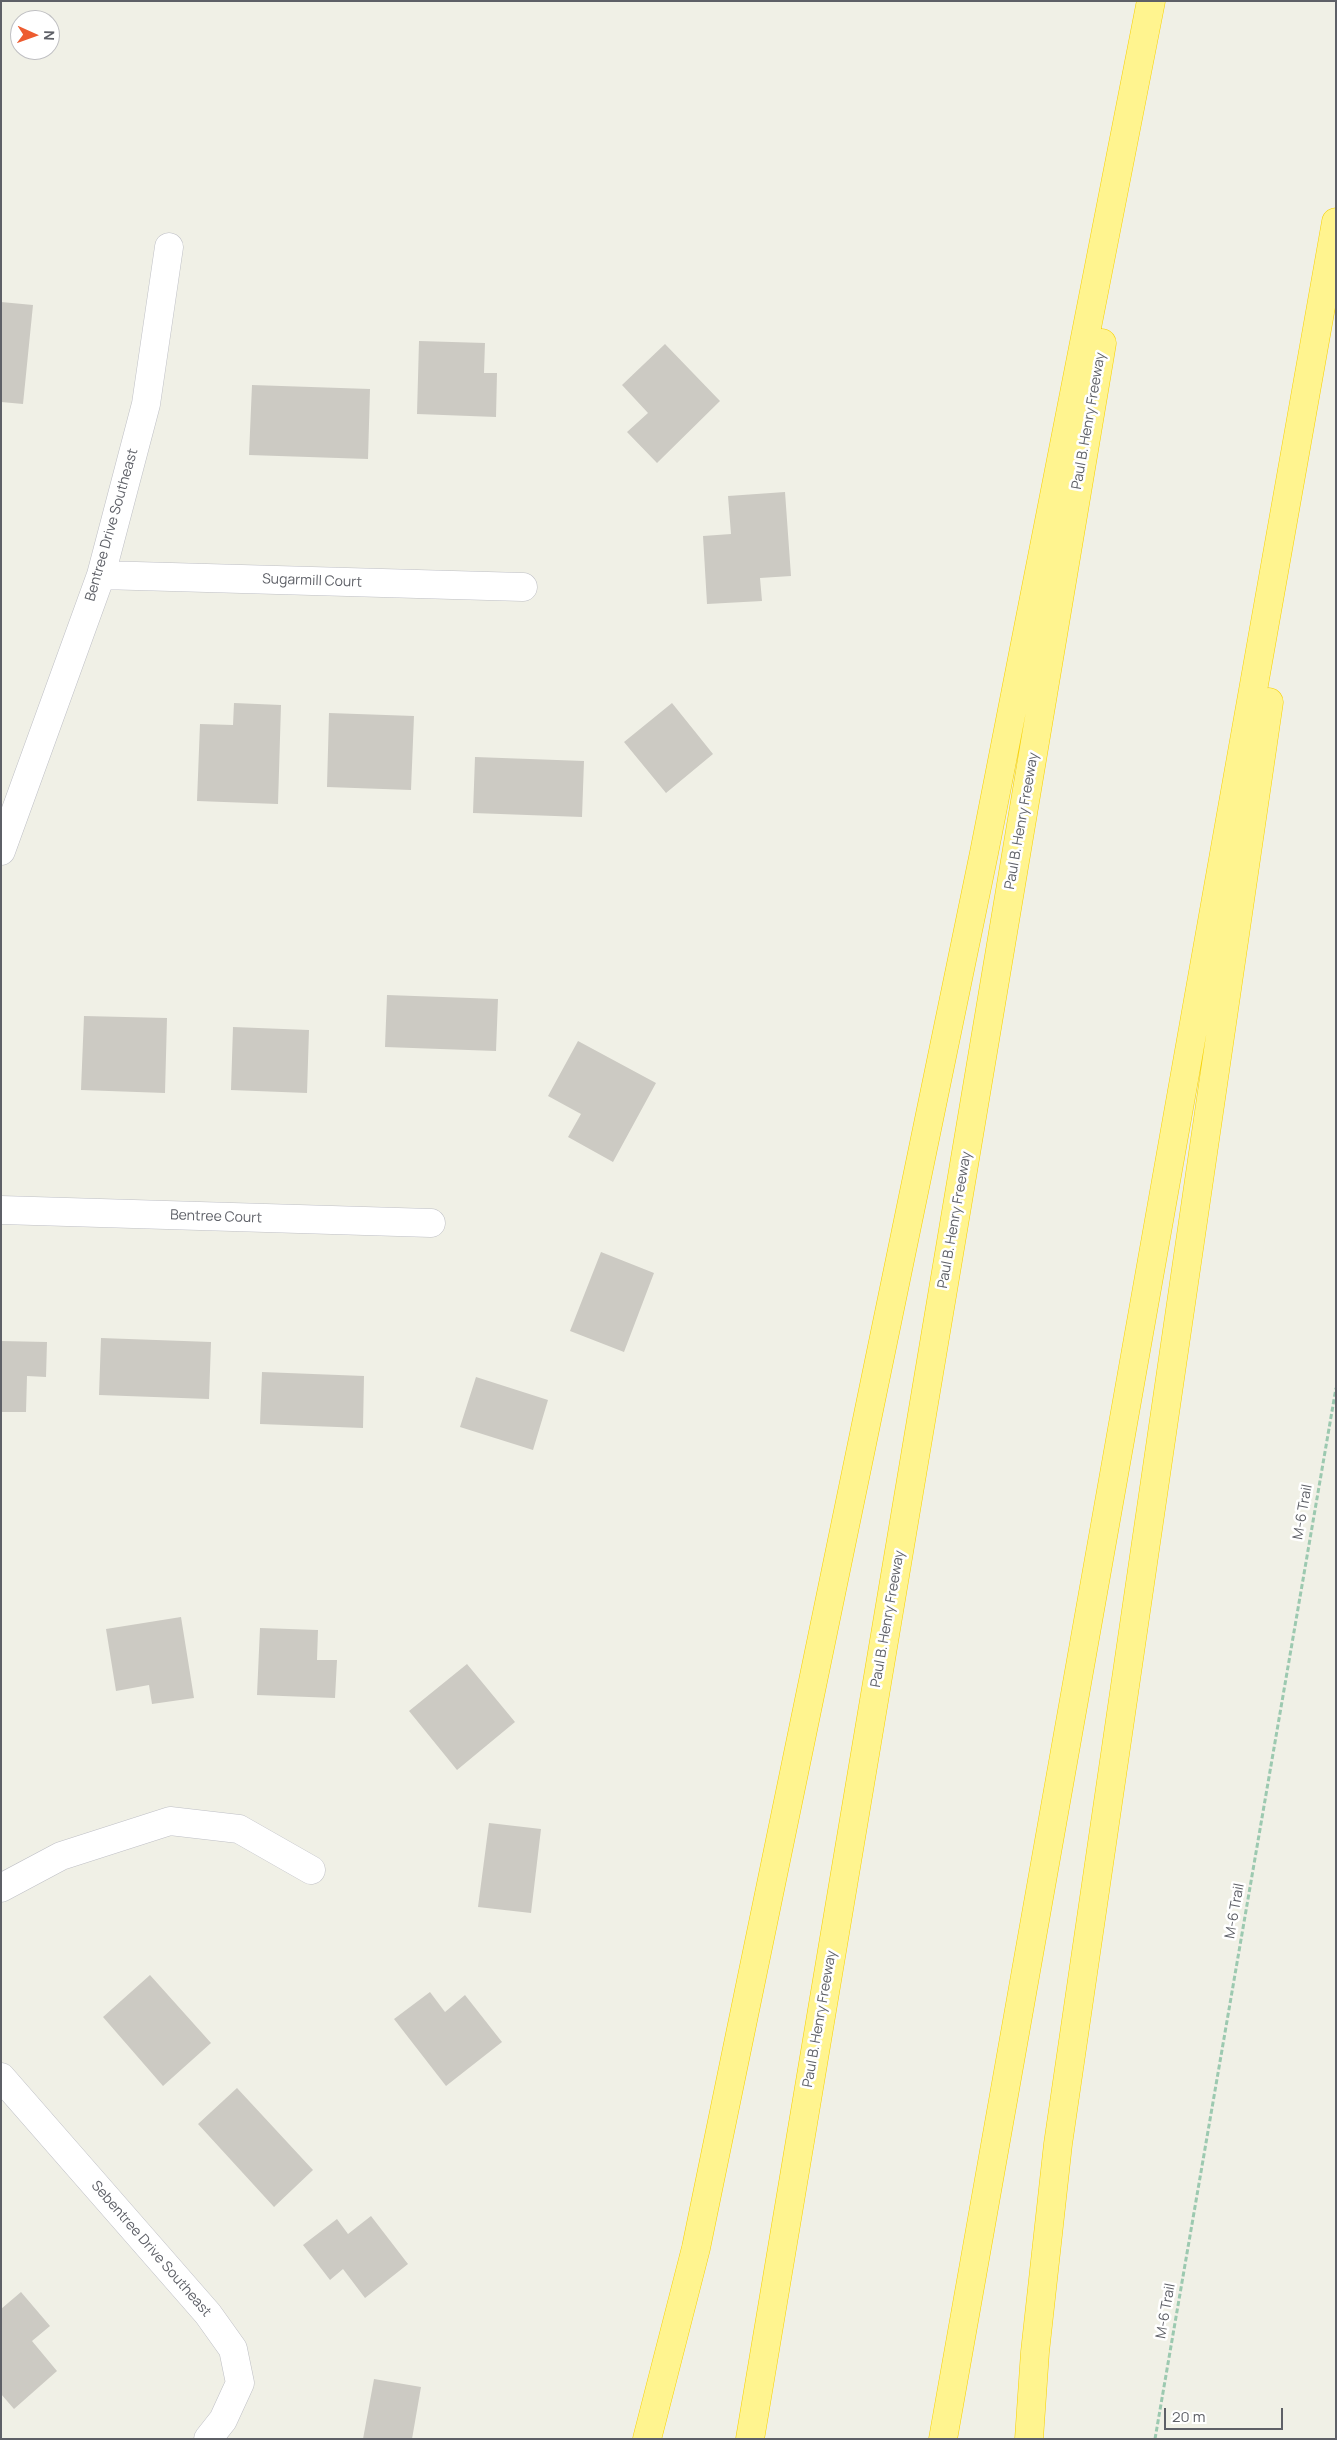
<!DOCTYPE html>
<html>
<head>
<meta charset="utf-8">
<style>
  body { margin:0 }
  #map { position:relative; width:1337px; height:2440px; overflow:hidden; background:#f0f0e6; font-family:Manrope,sans-serif }
  canvas { display:block }
  .frame { position:absolute; inset:0; border:2px solid #5e6067; pointer-events:none }
  .north { position:absolute; left:10px; top:10px; width:50px; height:50px; box-sizing:border-box; background:#fff; border:1px solid #bfbfc2; border-radius:50%; rotate:92deg; font-size:14px; font-weight:700; line-height:20px; text-align:center; color:#5e6067 }
  .north::after { content:''; display:block; margin:auto; width:18px; height:22px; background:#ed5c30; clip-path:polygon(50% 0,100% 100%,50% 72%,0 100%) }
  .scale { position:absolute; left:1164px; top:2408px; width:119px; height:22px; box-sizing:border-box; border:2px solid #5e6067; border-top:0; padding-left:6px; font-size:15px; line-height:18px; white-space:nowrap; color:#5e6067; -webkit-text-stroke:4px #fff; paint-order:stroke }
</style>
</head>
<body>
<div id="map">
<canvas width="1337" height="2440"></canvas>
<div class="frame"></div>
<div class="north">N</div>
<div class="scale">20 m</div>
</div>
<script>
const c = document.querySelector('canvas').getContext('2d');
c.lineJoin = 'round';
function fillPath(path, color) { c.fillStyle = color; c.fill(path, 'evenodd'); }
const poly = rows => new Path2D(rows.map(r => 'M' + r).join(''));
function strokePath(path, color, width, dash) { c.strokeStyle = color; c.lineWidth = width; c.lineCap = dash ? 'butt' : 'round'; c.setLineDash(dash || []); c.stroke(path); }
function drawText(font, color, halo, rows, align = 'center') {
  c.font = font + ' Manrope,sans-serif'; c.lineWidth = 5; c.setLineDash([]); c.textBaseline = 'middle'; c.strokeStyle = halo; c.fillStyle = color; for (const [text, x, y, turn = 0] of rows) {
    c.save(); c.translate(x, y); c.rotate((+turn || 0) * Math.PI / 180); c.textAlign = isNaN(turn) ? turn : align; if (halo) c.strokeText(text, 0, 0); c.fillText(text, 0, 0); c.restore();
  }
}
fillPath(poly([
  [1,302,33,305,23,404,1,402],
  [419,341,485,343,484,373,497,373,496,417,417,414],
  [665,344,720,401,657,463,627,432,648,413,622,385],
  [252,385,370,389,368,459,249,455],
  [785,492,791,576,760,578,762,601,707,604,703,536,731,534,728,496],
  [234,703,281,705,278,804,197,801,200,724,233,725],
  [672,703,713,754,666,793,624,742],
  [329,713,414,716,411,790,327,787],
  [475,757,584,761,582,817,473,813],
  [387,995,498,999,496,1051,385,1047],
  [84,1016,167,1018,165,1093,81,1090],
  [233,1027,309,1030,307,1093,231,1090],
  [578,1041,656,1083,613,1162,568,1137,581,1114,548,1096],
  [601,1252,654,1273,624,1352,570,1331],
  [101,1338,211,1342,209,1399,99,1395],
  [1,1341,47,1342,46,1377,27,1376,26,1412,1,1412],
  [262,1372,364,1376,363,1428,260,1424],
  [476,1377,548,1400,533,1450,460,1427],
  [181,1617,194,1698,152,1704,149,1685,116,1691,106,1629],
  [260,1628,318,1630,317,1660,337,1660,335,1698,257,1695],
  [467,1664,515,1722,457,1770,409,1711],
  [489,1823,541,1829,531,1913,478,1907],
  [150,1975,211,2043,163,2086,103,2017],
  [430,1992,445,2012,465,1995,502,2042,446,2086,394,2019],
  [237,2088,313,2170,274,2207,198,2124],
  [371,2216,408,2264,365,2298,343,2269,330,2280,303,2245,337,2219,348,2234],
  [21,2292,50,2326,32,2341,57,2371,14,2409,1,2394,1,2309],
  [374,2379,421,2387,412,2439,363,2439]
]), '#cccac3');
const street = poly([
  [101,575,523,587],
  [1,851,101,575,146,404,169,247],
  [1,1210,431,1223],
  [1,1888,61,1856,170,1821,239,1829,311,1870],
  [1,2077,208,2314,233,2349,240,2383,223,2420,208,2439]
]);
const highway = poly([
  [647,2439,696,2248,731,2078,984,853,1151,1],
  [750,2439,1102,343],
  [943,2439,1336,222],
  [1029,2439,1035,2352,1058,2144,1269,702]
]);
strokePath(street, '#bebfc5', 29);
strokePath(highway, '#f7d000', 29);
strokePath(poly([
  [1155,2439,1336,1388]
]), '#9cc9b0', 3, [5, 2.5]);
strokePath(street, '#fff', 28);
strokePath(highway, '#fff48f', 28);
drawText('14px', '#5e6067', '#fff', [
  ["Paul B. Henry Freeway",1089,421,-80],
  ["Bentree Drive Southeast",112,525,-74],
  ["Sugarmill Court",312,581,2],
  ["Paul B. Henry Freeway",1022,821,-80],
  ["Bentree Court",216,1217,2],
  ["Paul B. Henry Freeway",955,1220,-80],
  ["M-6 Trail",1303,1512,-80],
  ["Paul B. Henry Freeway",888,1619,-80],
  ["M-6 Trail",1235,1911,-80],
  ["Paul B. Henry Freeway",820,2019,-80],
  ["Sebentree Drive Southeast",151,2249,49],
  ["M-6 Trail",1166,2311,-80]
]);
</script>
</body>
</html>
